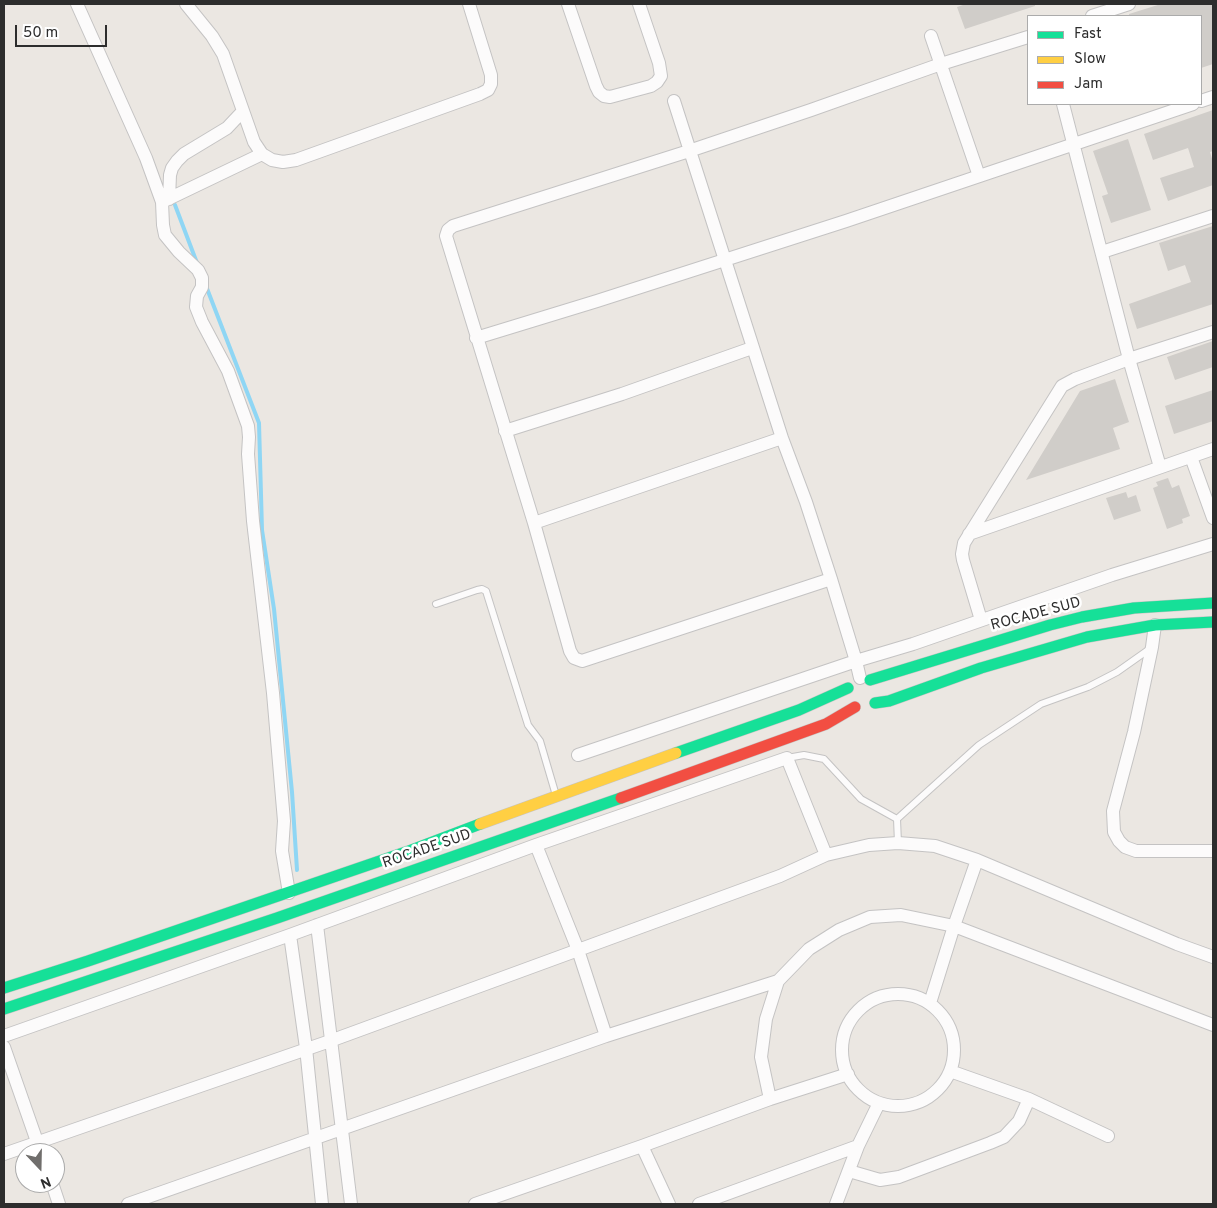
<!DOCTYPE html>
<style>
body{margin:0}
#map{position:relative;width:1217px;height:1208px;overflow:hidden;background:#ebe7e2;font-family:Overpass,sans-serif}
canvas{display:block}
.frame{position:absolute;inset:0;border:5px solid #2d2d2d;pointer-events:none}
.legend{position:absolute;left:1027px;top:15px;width:175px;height:90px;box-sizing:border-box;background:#fff;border:1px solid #ababab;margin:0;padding:6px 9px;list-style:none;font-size:15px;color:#2d2d2d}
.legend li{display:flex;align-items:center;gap:10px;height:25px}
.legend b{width:25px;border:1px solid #ababab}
.north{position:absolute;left:15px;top:1143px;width:50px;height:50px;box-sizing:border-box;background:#fff;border:1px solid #ababab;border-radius:50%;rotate:159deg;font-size:14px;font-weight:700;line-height:20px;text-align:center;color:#2d2d2d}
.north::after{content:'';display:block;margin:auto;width:18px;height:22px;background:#706e6c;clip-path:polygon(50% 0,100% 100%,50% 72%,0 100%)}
.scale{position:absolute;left:15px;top:25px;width:92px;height:22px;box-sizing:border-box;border:2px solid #2d2d2d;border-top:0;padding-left:6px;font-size:15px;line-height:18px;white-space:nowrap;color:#2d2d2d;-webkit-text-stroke:4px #fff;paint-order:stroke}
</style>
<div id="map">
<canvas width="1217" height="1208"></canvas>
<div class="frame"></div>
<ul class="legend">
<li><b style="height:6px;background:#16e098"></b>Fast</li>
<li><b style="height:6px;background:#ffcf43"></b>Slow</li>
<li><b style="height:6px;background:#f24e42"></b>Jam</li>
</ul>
<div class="north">N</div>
<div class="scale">50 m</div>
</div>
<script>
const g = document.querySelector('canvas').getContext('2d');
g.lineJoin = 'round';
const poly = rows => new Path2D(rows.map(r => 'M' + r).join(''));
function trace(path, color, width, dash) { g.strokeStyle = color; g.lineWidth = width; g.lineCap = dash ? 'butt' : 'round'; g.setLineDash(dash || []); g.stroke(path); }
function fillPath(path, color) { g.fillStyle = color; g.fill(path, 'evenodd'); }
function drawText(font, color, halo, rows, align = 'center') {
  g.font = font + ' Overpass,sans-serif'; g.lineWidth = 5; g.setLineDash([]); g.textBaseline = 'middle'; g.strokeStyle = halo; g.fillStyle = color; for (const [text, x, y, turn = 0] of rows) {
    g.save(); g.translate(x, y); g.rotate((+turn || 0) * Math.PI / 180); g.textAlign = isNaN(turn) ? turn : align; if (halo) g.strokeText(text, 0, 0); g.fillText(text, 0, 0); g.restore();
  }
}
trace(poly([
 [175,205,197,263],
 [206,286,259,423,262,530,274,609,292,792,297,870]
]), '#8fd6f4', 4);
fillPath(poly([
 [966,4,1035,4,1035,6,965,29,957,7],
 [1161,4,1213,4,1213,64,1201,68,1201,16,1129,16,1129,14],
 [1213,110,1213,151,1210,152,1213,162,1213,185,1168,201,1160,178,1194,167,1188,148,1153,160,1144,134],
 [1128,139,1151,210,1111,223,1102,196,1108,194,1093,151],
 [1213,226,1213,304,1137,329,1129,304,1191,282,1185,265,1168,271,1159,243],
 [1213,341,1213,367,1175,380,1167,357],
 [1115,379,1129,422,1113,428,1120,449,1026,480,1080,391],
 [1213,390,1213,421,1174,434,1165,406],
 [1168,478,1172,488,1179,485,1190,516,1182,519,1183,523,1167,529,1153,488,1158,486,1156,482],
 [1126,492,1128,498,1136,495,1141,511,1114,520,1106,498]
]), '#d0cdc9');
const lane = poly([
 [436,604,477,590,482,589,486,591,528,725,540,741,555,792],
 [787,758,804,755,824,759,861,799,897,819],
 [898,843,897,819,979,745,1041,704,1088,687,1117,672,1151,648]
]);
const street = poly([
 [77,4,146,158,162,202,163,225,165,235,179,252,198,270,202,278,202,287,197,296,196,307,202,322,228,371,248,426,249,437,248,454,253,521,273,693,284,821,282,851,289,893],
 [186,4,212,36,223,54,254,142,262,154,272,160,283,162,296,160,480,94,488,90,491,84,491,75,469,4],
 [568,4,596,86,599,92,604,96,610,97,651,86,657,82,661,76,659,63,639,4],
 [1092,16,1129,4],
 [931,36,979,176],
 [674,101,782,438,806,502,831,579,856,661,860,678],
 [1201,101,1213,97],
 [1063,104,1129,359,1160,467],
 [169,199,170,175,172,168,177,161,184,154,227,128,243,111],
 [164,201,262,154],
 [1102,252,1213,216],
 [476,338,597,301,846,221,1193,104],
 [505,431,622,394,752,348],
 [1191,457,1213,518],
 [534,523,782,438],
 [969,534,1213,449],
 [831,579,582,661,574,658,570,651,534,523,446,236,448,230,453,226,689,151,811,110,941,64,1028,37],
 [981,620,963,560,962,554,964,543,1062,386,1075,379,1129,359,1213,332],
 [1155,625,1152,647,1134,732,1113,811,1114,832,1119,841,1125,847,1136,851,1213,851],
 [578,755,856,661,913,644,1112,575,1213,544],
 [536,845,578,950,606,1036],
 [317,925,351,1204],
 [290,935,306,1048,322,1204],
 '842 1050a56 56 0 1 1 112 0a56 56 0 1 1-112 0Z',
 [930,1003,954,926,977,860],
 [4,1036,290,935,536,845,787,758,826,855],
 [4,1047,41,1153],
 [950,1071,1029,1099,1108,1136],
 [770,1099,761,1057,766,1019,778,981,809,949,839,930,870,917,901,915,954,926,1213,1025],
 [642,1146,669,1204],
 [4,1154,330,1041,780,876,826,855,869,845,898,843,935,846,977,860,1177,944,1213,957],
 [849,1171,880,1180,899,1177,990,1143,1004,1137,1019,1121,1029,1099],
 [52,1183,59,1204],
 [128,1204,606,1036,778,981],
 [475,1204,642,1146,770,1099,848,1074],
 [699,1204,858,1146],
 [836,1204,858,1146,879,1103]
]);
const fast = poly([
 [870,680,1050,625,1082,617,1134,608,1213,603],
 [875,703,889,701,981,668,1087,637,1155,625,1213,622],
 [676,753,799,710,848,688],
 [4,988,88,961,409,851,480,824],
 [4,1009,277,918,621,798]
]);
const slow = poly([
 [480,824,676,753]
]);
const jam = poly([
 [621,798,826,724,855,707]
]);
trace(lane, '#c4c3c3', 8);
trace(street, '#c4c3c3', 14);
trace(fast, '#c6c4c3', 12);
trace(slow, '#c6c4c3', 12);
trace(jam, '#c6c4c3', 12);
trace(lane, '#fcfbfb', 6);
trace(street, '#fcfbfb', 12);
trace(fast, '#16e098', 11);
trace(slow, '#ffcf43', 11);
trace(jam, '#f24e42', 11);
drawText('15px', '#2d2d2d', '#fff', [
 ["ROCADE SUD",1036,615,-15],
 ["ROCADE SUD",427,850,-19]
]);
</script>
